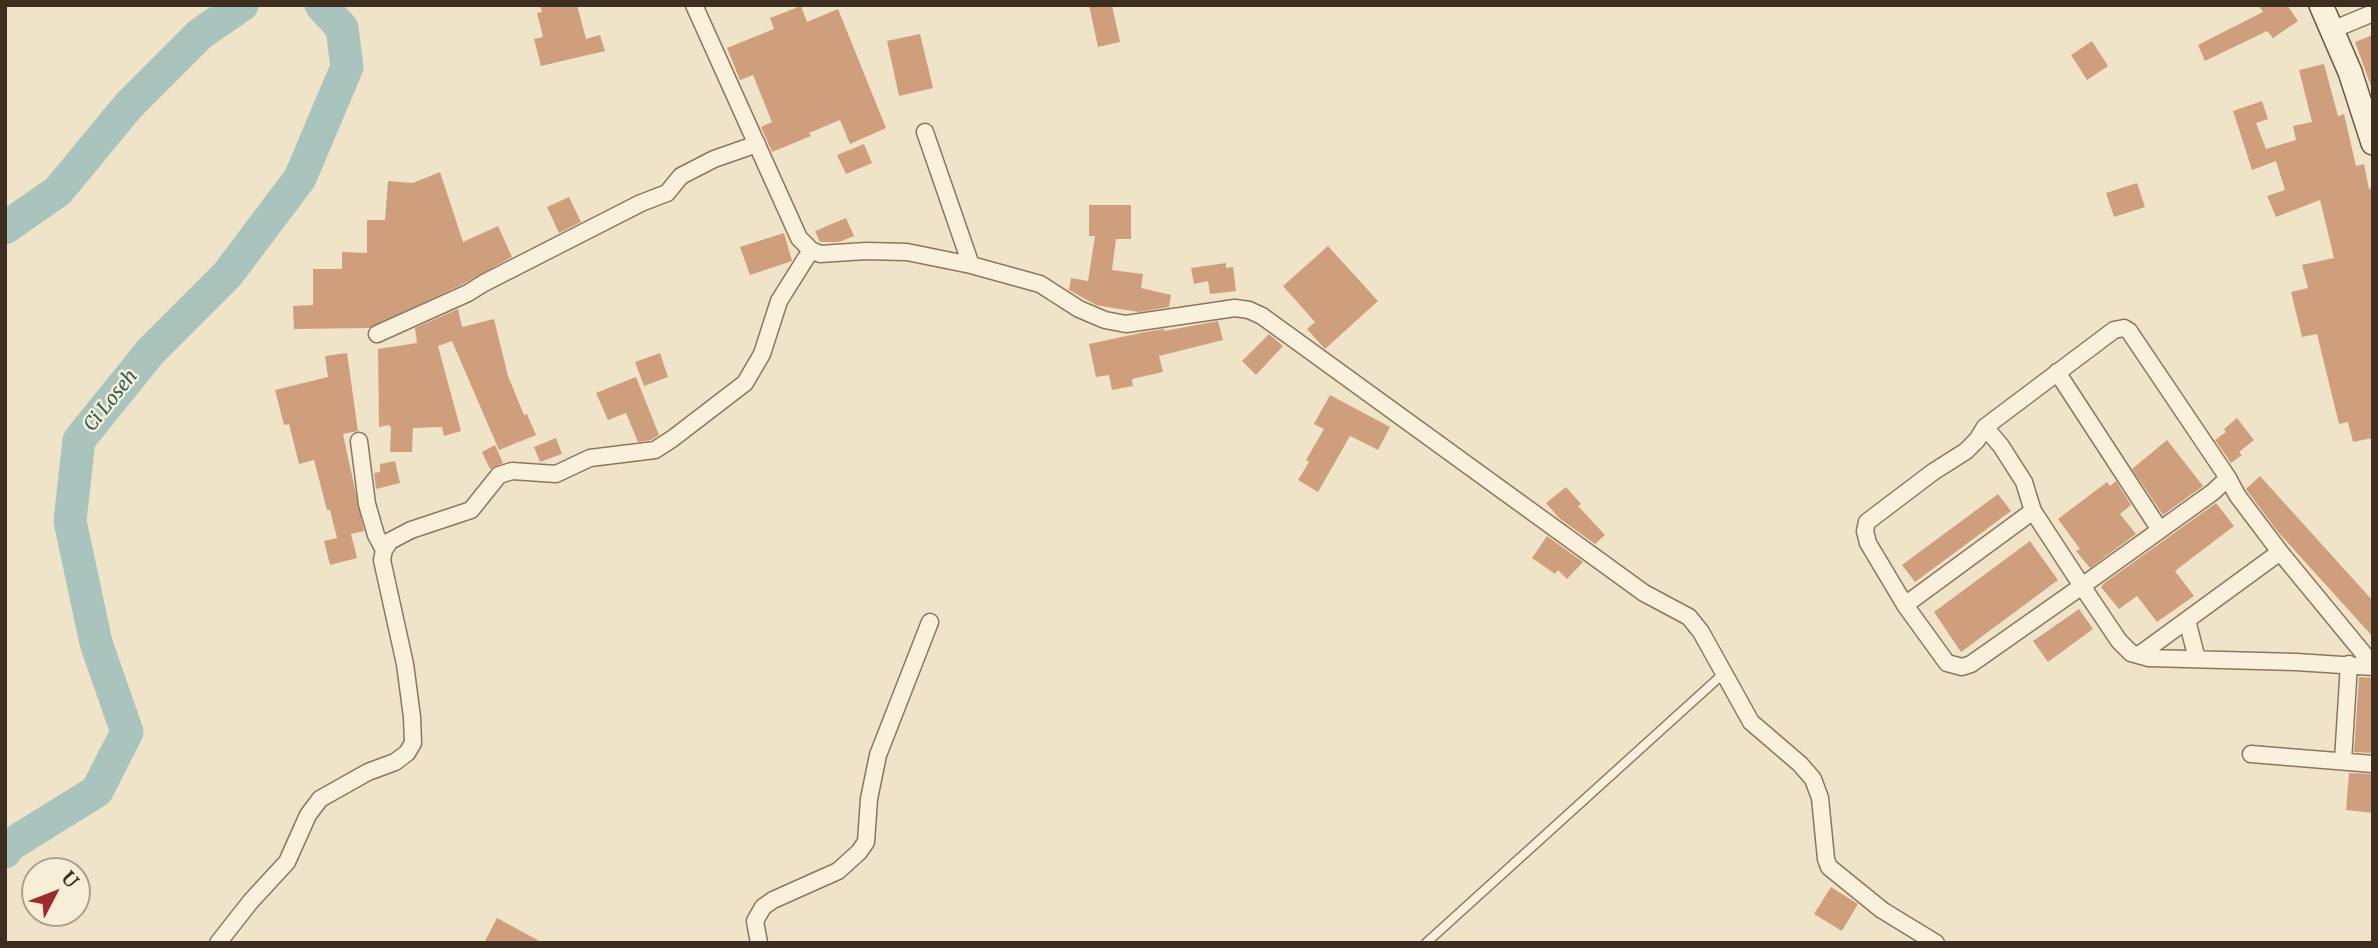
<!DOCTYPE html>
<style>
body{margin:0}
#map{position:relative;width:2378px;height:948px;overflow:hidden;background:#f0e4c8;font-family:Merriweather,serif}
canvas{display:block}
.frame{position:absolute;inset:0;border:7px solid #3d2e20;pointer-events:none}
.north{position:absolute;left:21px;top:857px;width:70px;height:70px;box-sizing:border-box;background:#f7eed8;border:2px solid #ada18e;border-radius:50%;rotate:48deg;font-size:19px;font-weight:700;line-height:28px;text-align:center;color:#3d2e20}
.north::after{content:'';display:block;margin:auto;width:24px;height:32px;background:#9e2a2b;clip-path:polygon(50% 0,100% 100%,50% 72%,0 100%)}
</style>
<div id="map">
<canvas width="2378" height="948"></canvas>
<div class="frame"></div>
<div class="north">U</div>
</div>
<script>
const g = document.querySelector('canvas').getContext('2d');
g.lineJoin = 'round';
const poly = rows => new Path2D(rows.map(r => 'M' + r).join(''));
function trace(path, color, width, dash) { g.strokeStyle = color; g.lineWidth = width; g.lineCap = dash ? 'butt' : 'round'; g.setLineDash(dash || []); g.stroke(path); }
function fillPath(path, color) { g.fillStyle = color; g.fill(path, 'evenodd'); }
function drawText(font, color, halo, rows, align = 'center') {
  g.font = font + ' Merriweather,serif'; g.lineWidth = 5; g.setLineDash([]); g.textBaseline = 'middle'; g.strokeStyle = halo; g.fillStyle = color; for (const [text, x, y, turn = 0] of rows) {
    g.save(); g.translate(x, y); g.rotate((+turn || 0) * Math.PI / 180); g.textAlign = isNaN(turn) ? turn : align; if (halo) g.strokeText(text, 0, 0); g.fillText(text, 0, 0); g.restore();
  }
}
trace(poly([
 [5,228,58,191,129,105,200,34,242,5],
 [5,852,10,845,97,791,127,732,96,643,70,521,79,440,150,352,227,275,300,178,347,67,342,28,321,5]
]), '#a9c4bc', 33);
fillPath(poly([
 [540,5,577,5,586,39,600,35,605,51,541,66,534,39,543,37,537,13,542,12],
 [1089,5,1112,5,1120,42,1098,47],
 [2258,5,2287,5,2298,21,2273,38,2267,31,2205,61,2198,45,2263,12],
 [801,6,807,22,838,9,886,128,850,144,840,120,809,133,811,136,772,152,761,127,772,122,753,75,740,80,727,48,774,29,770,18],
 [920,34,933,88,899,96,887,41],
 [2373,35,2373,85,2371,86,2355,42],
 [2092,41,2108,66,2087,80,2071,55],
 [2324,64,2338,116,2344,114,2356,166,2364,164,2369,189,2373,188,2373,438,2353,442,2348,422,2339,424,2317,334,2302,337,2291,292,2308,288,2302,265,2334,258,2320,200,2276,217,2267,196,2285,190,2276,161,2252,170,2233,111,2262,101,2268,119,2256,123,2266,149,2296,140,2293,126,2312,122,2299,70],
 [864,144,872,163,846,174,837,155],
 [440,172,463,242,498,226,512,257,463,284,369,328,294,329,293,306,313,305,313,269,342,269,342,252,367,253,367,220,385,220,388,181,413,183],
 [2137,183,2145,207,2114,217,2106,193],
 [569,197,581,222,559,233,547,207],
 [1089,205,1131,205,1131,239,1116,239,1112,270,1143,274,1141,288,1171,295,1169,307,1139,312,1113,308,1096,305,1069,290,1071,278,1088,281,1095,236,1089,236],
 [846,218,854,236,839,242,820,242,815,231],
 [784,233,792,261,750,275,740,247],
 [1328,246,1378,301,1325,349,1307,329,1315,322,1283,286],
 [1226,263,1226,268,1233,267,1236,291,1210,294,1208,281,1194,284,1191,268],
 [458,309,462,327,494,319,508,376,524,415,527,414,536,435,499,450,452,341,438,346,461,431,444,436,442,427,413,428,412,452,390,452,391,428,389,425,379,427,378,349,417,343,415,328],
 [1218,321,1223,340,1159,356,1163,372,1132,379,1133,386,1112,390,1109,375,1096,377,1089,344,1145,332,1164,329,1164,331],
 [1269,334,1283,346,1256,375,1242,361],
 [347,353,358,431,343,434,364,531,351,534,357,558,330,565,324,541,337,538,330,510,327,510,314,460,299,464,289,424,284,425,275,390,328,377,325,356],
 [660,353,668,377,644,386,635,362],
 [636,377,659,435,651,440,638,442,626,413,608,420,596,393],
 [1330,395,1390,427,1378,450,1350,436,1318,492,1298,480,1309,462,1306,460,1324,429,1314,424],
 [2237,418,2254,440,2239,452,2242,455,2231,463,2215,440,2226,432,2224,429],
 [556,438,562,454,540,462,534,447],
 [2167,440,2203,486,2163,515,2132,469],
 [495,445,503,463,490,469,482,452],
 [395,461,400,483,376,489,374,473,380,472,380,464],
 [2260,476,2373,601,2373,637,2278,532,2246,489],
 [2116,481,2131,505,2120,514,2136,534,2090,568,2076,551,2080,549,2058,519,2107,482,2110,486],
 [1566,487,1581,504,1578,506,1605,535,1595,544,1559,518,1546,503],
 [1998,494,2011,511,1915,582,1902,565],
 [2216,503,2234,526,2175,571,2194,596,2157,622,2137,596,2119,609,2101,587,2103,584],
 [1547,536,1583,562,1567,579,1558,570,1555,574,1532,558],
 [2030,541,2058,580,1961,652,1934,612],
 [2079,609,2093,629,2048,662,2033,641],
 [2359,677,2373,678,2373,753,2354,752],
 [2349,773,2373,774,2373,813,2346,810],
 [1831,887,1858,904,1842,931,1814,914],
 [497,918,543,943,484,943]
]), '#cf9f7d');
const lane = poly([
 [1426,943,1724,673]
]);
const street = poly([
 [694,5,799,238,811,250,820,254,866,251,907,252,971,265,1040,284,1079,309,1105,320,1126,324,1235,308,1249,310,1262,316,1644,593,1689,617,1701,632,1751,722,1800,764,1813,779,1820,798,1826,859,1829,867,1882,910,1936,943],
 [2332,30,2373,13],
 [925,132,971,265],
 [377,334,468,293,484,283,641,203,667,193,681,176,714,159,757,144],
 [2057,372,2160,530],
 [1985,427,2114,330,2124,328,2129,331,2228,478],
 [359,441,367,504,376,535,384,550],
 [1905,605,2033,511],
 [2187,620,2197,659],
 [2139,655,2280,552],
 [2373,665,2280,552,2237,495,2228,478,2213,492,2082,586,1971,664,1962,667,1947,663,1905,605,1868,543,1865,531,1867,522,1933,472,1966,451,1977,440,1985,427,2001,446,2024,482,2033,511,2082,586,2119,641,2131,653,2149,658,2296,662,2373,667],
 [2251,754,2373,764],
 [2343,761,2349,664],
 [218,943,251,901,287,862,308,815,320,799,368,772,395,762,407,753,413,743,412,717,405,664,382,560,384,550,390,541,411,530,471,510,499,475,512,471,556,474,590,458,655,450,672,439,745,383,762,354,779,301,811,250],
 [759,943,755,921,763,907,773,900,838,871,859,852,866,842,869,799,878,755,930,622]
]);
const secondary = poly([
 [2321,5,2350,72,2373,143]
]);
trace(lane, '#8d765c', 11);
trace(street, '#8d765c', 19);
trace(secondary, '#6f573f', 26);
trace(lane, '#faf1dc', 8);
trace(street, '#faf1dc', 16);
trace(secondary, '#faf1dc', 23);
drawText('italic 19px', '#2f5d5a', '#f7eed8', [
 ["Ci Loseh",111,401,-51]
]);
</script>
